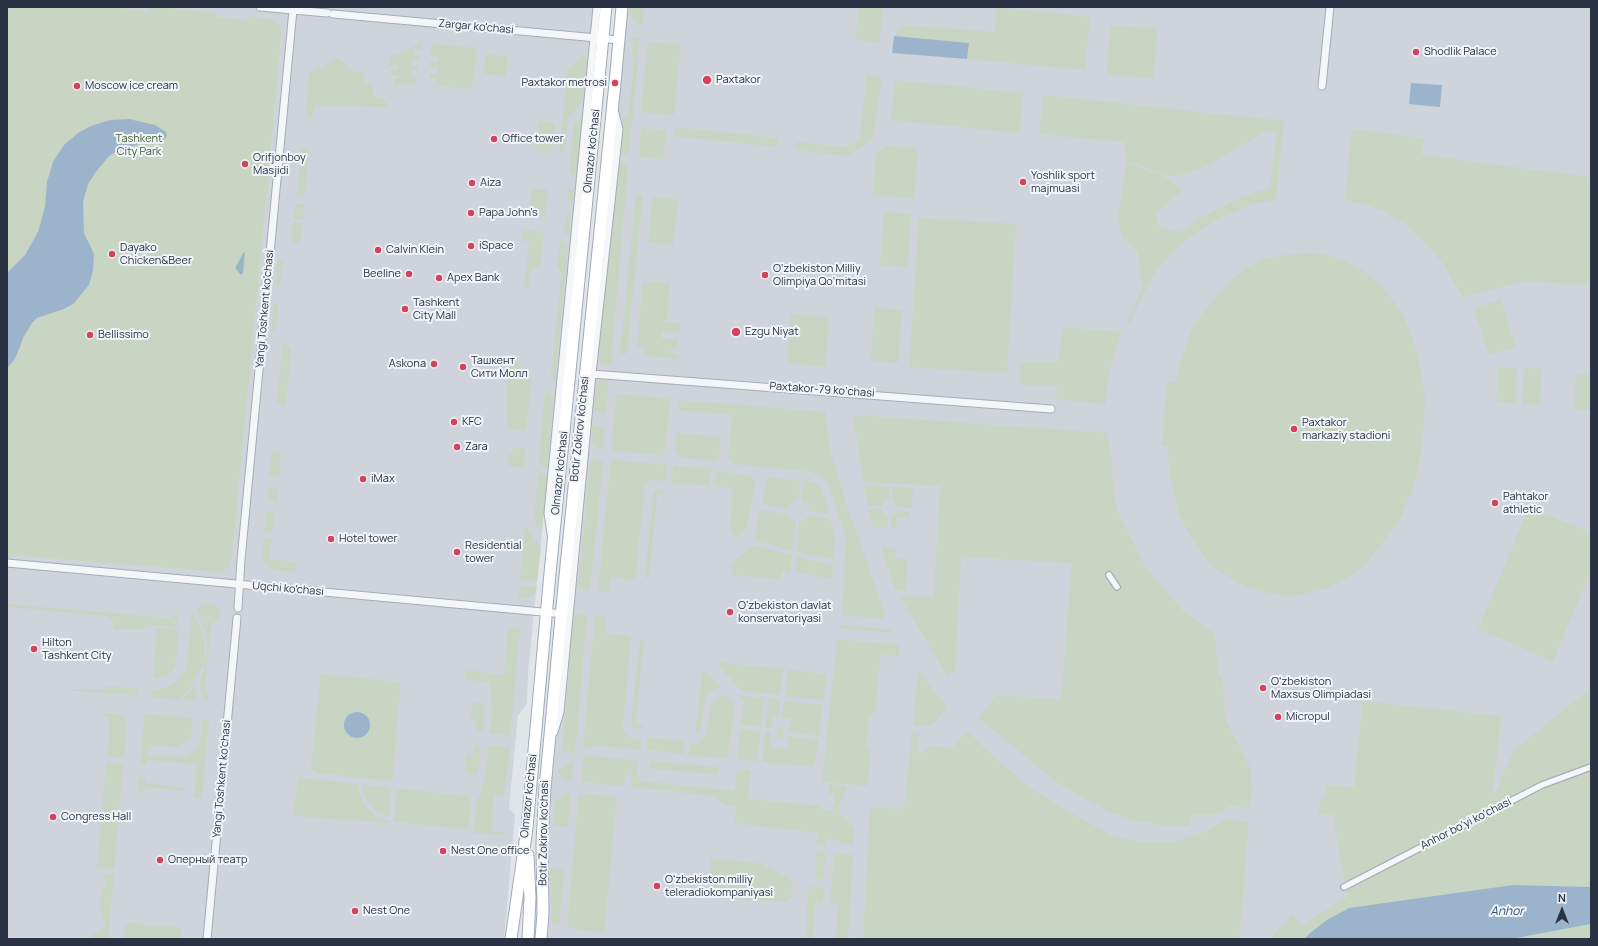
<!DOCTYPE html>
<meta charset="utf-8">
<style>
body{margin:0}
#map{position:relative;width:1598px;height:946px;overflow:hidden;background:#e1e5ea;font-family:Manrope,sans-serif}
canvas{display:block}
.frame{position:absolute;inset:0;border:8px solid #293343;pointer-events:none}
.north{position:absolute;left:1542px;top:890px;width:40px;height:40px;-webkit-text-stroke:3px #f1f4f8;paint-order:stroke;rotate:0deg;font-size:11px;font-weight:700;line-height:16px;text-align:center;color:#293343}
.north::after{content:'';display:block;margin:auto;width:14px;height:18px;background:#293343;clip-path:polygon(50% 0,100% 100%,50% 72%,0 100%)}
</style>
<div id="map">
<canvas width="1598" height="946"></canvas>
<div class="frame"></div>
<div class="north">N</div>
</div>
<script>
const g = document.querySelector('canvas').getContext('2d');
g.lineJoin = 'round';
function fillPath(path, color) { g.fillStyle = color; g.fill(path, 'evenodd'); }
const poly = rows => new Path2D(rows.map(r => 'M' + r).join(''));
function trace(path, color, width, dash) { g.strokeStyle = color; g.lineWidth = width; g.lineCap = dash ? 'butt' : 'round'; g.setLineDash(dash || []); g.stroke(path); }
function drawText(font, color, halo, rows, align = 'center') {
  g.font = font + ' Manrope,sans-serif'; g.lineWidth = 4; g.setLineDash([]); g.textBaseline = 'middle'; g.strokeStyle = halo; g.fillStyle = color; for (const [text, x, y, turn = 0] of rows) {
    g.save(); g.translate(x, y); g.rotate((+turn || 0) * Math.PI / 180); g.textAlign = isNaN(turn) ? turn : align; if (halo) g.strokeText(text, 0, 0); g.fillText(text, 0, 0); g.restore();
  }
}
fillPath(poly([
 [7,7,594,7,528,673,527,704,518,715,509,808,515,815,504,939,7,939],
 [622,7,1591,7,1591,911,1329,939,541,939,542,866]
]), '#cfd4dc');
fillPath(poly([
 [7,7,121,7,122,9,147,11,152,7,154,7,216,13,217,17,246,20,250,16,265,18,273,20,279,24,281,27,281,36,275,104,232,557,228,567,220,572,7,555],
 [629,7,644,7,642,27,637,24,631,17],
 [859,7,883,7,879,43,855,40],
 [997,7,1090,17,1085,70,967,59,969,43,894,36,902,25,995,32],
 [1111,25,1158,29,1153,79,1106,74],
 [633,37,640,38,629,154,621,154,623,117,628,115,634,65,632,50],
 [648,42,681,45,674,115,641,112],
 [422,43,421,50,414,49,413,55,420,56,419,60,413,59,411,66,418,67,418,71,411,70,410,76,417,77,416,83,395,85,393,79,398,78,397,75,392,76,390,71,399,68,397,64,389,67,387,62,391,61,389,57],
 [432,44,477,48,472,87,470,89,436,86,437,79,429,78,429,73,437,73,438,67,430,67,430,61,438,62,439,57,431,56],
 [582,53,587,62,584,100,568,119,564,152,559,155,568,68,576,62],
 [486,54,507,56,506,76,483,74],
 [339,58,356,73,360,71,365,77,362,79,366,84,370,83,375,88,371,90,376,98,381,97,388,105,386,107,314,105,312,117,306,116,309,73],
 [867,75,882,77,873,140,847,156,795,150,796,142,846,147,859,140],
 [895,80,1023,93,1019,133,891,120],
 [1043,95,1284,121,1276,200,1252,204,1220,218,1200,230,1180,245,1170,255,1154,275,1141,298,1130,323,1128,324,1127,322,1143,285,1140,274,1138,253,1122,236,1119,226,1118,215,1127,162,1167,178,1182,191,1155,214,1159,227,1181,232,1202,217,1235,200,1258,191,1270,188,1277,133,1264,132,1209,165,1183,175,1168,176,1128,161,1124,142,1039,134],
 [583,116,577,172,573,175,569,171,574,124],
 [539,121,555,123,551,153,535,151],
 [675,127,778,138,777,147,674,136],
 [641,128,666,130,663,159,639,157],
 [1352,129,1424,138,1422,155,1591,177,1591,285,1524,281,1463,297,1444,265,1432,250,1405,224,1387,213,1367,205,1345,200],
 [887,146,918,149,914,199,873,195,876,155],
 [301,149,309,150,305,195,297,195],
 [621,163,628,164,611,366,602,364,598,357,617,166],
 [574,187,573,200,567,203,568,191],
 [532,188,548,190,545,217,529,215],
 [636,194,643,195,627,354,620,354],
 [653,197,678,200,673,245,648,242],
 [295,204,304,204,303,220,294,219],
 [884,212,911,214,908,267,880,265],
 [571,214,569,236,564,232,566,217],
 [919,218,1016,224,1007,373,909,367],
 [293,222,302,223,300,243,291,242],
 [523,230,544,232,541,264,530,272,529,290,524,289,529,242,522,241],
 [560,239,568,248,555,382,551,373,562,273,557,266],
 [1307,253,1325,254,1348,262,1364,271,1380,285,1392,299,1404,317,1412,337,1418,357,1425,397,1424,419,1423,438,1416,479,1409,498,1400,519,1390,534,1364,566,1346,579,1326,589,1293,596,1274,594,1254,590,1240,584,1212,566,1198,548,1187,531,1178,511,1169,470,1168,446,1162,446,1167,382,1175,382,1184,350,1193,327,1204,311,1232,279,1247,267,1267,258,1285,255],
 [278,258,283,262,280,285,276,286],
 [643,281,670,283,666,322,681,323,680,333,662,331,661,338,678,340,677,348,671,347,671,354,679,355,678,359,645,356,645,349,637,348],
 [1501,300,1516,347,1489,355,1474,308],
 [274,301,278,305,276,328,271,332],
 [874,308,902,310,898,363,871,361],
 [791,314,829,318,825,367,787,363],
 [1063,327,1122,332,1112,361,1107,387,1106,404,1056,399,1057,386,1019,385,1021,362,1058,362],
 [282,343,291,348,286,405,277,404],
 [507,360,521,363,521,370,531,382,526,431,507,429],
 [1498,367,1517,368,1515,403,1496,402],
 [1524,368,1542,369,1540,405,1522,404],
 [1576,374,1591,375,1591,410,1574,409],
 [603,380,609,380,606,413,594,412,596,386],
 [545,389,554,398,547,469,539,462],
 [617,394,670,399,664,456,611,451],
 [679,400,826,412,826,422,829,446,846,503,885,613,884,619,842,615,846,539,828,482,812,472,734,464,728,457,732,415,678,410],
 [853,415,1107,433,1112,460,1113,489,1115,502,1119,514,1144,565,1183,611,1215,634,1218,676,1221,676,1223,679,1225,719,1250,767,1252,787,1249,808,1229,806,1223,812,1215,815,1193,814,1189,826,1162,825,1135,821,1109,812,1058,783,1032,762,979,718,996,695,1061,699,1072,563,961,557,955,671,947,676,900,596,934,597,940,486,864,482],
 [592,426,605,427,603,449,597,448,592,443],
 [677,433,721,437,719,457,713,461,679,457,675,450],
 [512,448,525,449,524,467,507,466,508,454,512,454],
 [272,452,281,453,279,477,269,476],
 [591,459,603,461,590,589,578,588],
 [611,460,667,465,666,481,651,480,645,484,635,580,611,577,609,593,598,591],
 [673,466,711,469,709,486,672,483],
 [538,470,547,478,542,531,537,526,534,519],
 [716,471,750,475,754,480,755,487,746,528,743,532,739,536,733,536,730,530,733,489,715,486],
 [767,477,801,481,798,500,790,504,787,509,762,504],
 [804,480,814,482,821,488,829,514,809,511,807,504,801,501],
 [864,485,890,487,889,500,885,502,881,506,868,506],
 [893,487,913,488,912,508,898,507,895,502,892,500],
 [269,488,279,489,277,501,268,500],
 [658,489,665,490,665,494,660,493,657,496,649,578,645,578,653,495,654,492],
 [1529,507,1591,533,1591,571,1553,661,1478,629],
 [868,509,881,509,884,515,888,517,887,528,874,528],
 [760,510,787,514,791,520,796,522,792,551,754,540],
 [267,511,274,512,272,533,264,532],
 [898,511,909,512,909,518,897,518,896,529,891,528,891,517,896,514],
 [809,515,830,519,835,539,834,560,797,552,799,522,805,520],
 [525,526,541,547,537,581,520,579],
 [264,538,272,539,269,559,296,562,295,572,271,569,264,564,262,558],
 [753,545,792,555,790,572,782,571,781,579,732,575,732,564],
 [881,548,896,549,895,559,907,559,906,591,896,591],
 [797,556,833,566,832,579,795,572],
 [520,586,537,587,536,592,530,597,518,599],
 [7,604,170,618,178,612,176,627,147,625,144,629,113,629,114,623,107,616,7,607],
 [202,604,215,605,219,608,220,619,211,624,205,692,211,696,205,701,201,694,200,682,205,669,207,645,204,629,196,608,201,607],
 [192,611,202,630,205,645,205,663,187,692,179,700,151,697,152,690,167,687,176,682,183,674,187,666],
 [574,614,587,615,575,752,562,751],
 [595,616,607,617,605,633,631,636,623,725,624,731,628,736,635,739,641,740,641,750,596,745,583,748],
 [840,625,892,630,893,633,840,628],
 [157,628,179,630,175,667,168,675,161,678,153,678],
 [508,628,517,628,520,631,510,736,490,733,492,711,490,682,465,680,466,670,504,675],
 [640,639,644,640,636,722,637,725,643,725,642,729,635,729,631,724],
 [837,639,900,645,898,656,881,655,875,711,869,718,866,744,871,752,867,786,822,782],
 [718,662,783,669,780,695,742,691,718,665],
 [788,670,826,674,823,700,785,696],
 [702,672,708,673,720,687,710,692,705,698,700,730,695,736],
 [918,672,920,672,947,707,933,724,926,726,913,725],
 [321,674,401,682,392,781,316,773,311,767],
 [108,686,138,689,138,696,67,690,68,689,103,689],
 [194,686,197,697,196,700,193,701,182,700],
 [1591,688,1591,887,1513,885,1350,908,1327,920,1310,933,1304,939,1270,939,1291,915,1303,925,1347,897,1333,815,1318,813,1321,798,1325,797,1326,785,1354,787,1363,701,1501,716,1492,800,1514,750],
 [738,695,764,698,761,727,741,724,744,702],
 [720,696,726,696,730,698,735,706,727,759,689,755,690,743,698,744,705,736,712,704,715,699],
 [769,698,780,700,778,718,773,717,771,728,765,727],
 [784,701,822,705,819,736,789,732,791,719,782,718],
 [477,702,482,703,485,708,483,732,476,731,477,721,470,720,471,708,473,704],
 [102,713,118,714,125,716,127,722,124,758,107,757,110,727,108,718],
 [144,714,193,718,191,736,187,742,176,747,149,745,148,755,182,757,190,754,199,745,203,721,204,719,209,720,202,798,194,798,197,764,147,760,146,765,141,765],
 [777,727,784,728,782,739,775,738],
 [740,729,761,732,757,762,737,759],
 [967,731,998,761,1032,789,1073,814,1113,836,1143,842,1175,841,1202,833,1229,818,1249,823,1239,939,863,939,870,807,902,809,905,801,912,732,919,733,917,753,922,754,928,746,952,748],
 [765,732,771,732,770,747,787,749,788,736,818,740,815,762,811,767,762,762],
 [647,738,685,741,684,754,646,750],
 [474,745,481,746,479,769,476,774,472,774,467,772,465,767,466,755,473,756],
 [489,746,510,747,504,796,494,795,491,831,503,832,502,835,473,833,477,799,479,798,486,771],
 [584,755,638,761,637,776,639,776,639,781,735,791,737,769,751,770,748,799,821,806,821,809,833,810,835,794,828,794,830,784,846,786,844,798,841,801,838,808,841,814,854,828,854,844,843,843,842,845,839,844,839,840,826,839,825,845,817,844,817,833,734,823,736,807,725,805,714,796,631,787,632,776,625,775,624,786,581,782],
 [573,761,572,782,562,778,557,770],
 [651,761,718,767,718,775,650,768],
 [106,762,123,764,114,869,97,868],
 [139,777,146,778,146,783,184,788,184,791,145,787,144,792,137,791],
 [298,778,358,784,360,797,367,808,376,817,389,821,388,823,293,816],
 [363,785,387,787,390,789,391,791,389,816,377,812,370,804,364,796],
 [400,789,469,796,471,801,468,829,394,822,396,792],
 [570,792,568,827,553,826,555,801,563,795],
 [579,793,617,797,604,933,567,927],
 [817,851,825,852,824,877,821,880,817,879,816,877],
 [834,853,853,855,848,939,836,939,838,904,830,904],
 [711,859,764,864,768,868,790,878,793,885,791,897,785,902,722,899,709,888],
 [550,868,564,869,559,924,552,924],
 [102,873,114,874,108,939,89,939,94,934,107,926,103,918,100,907,101,894,106,882],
 [812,886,824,888,823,903,815,903,813,939,806,939,808,891],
 [132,922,152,927,176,926,181,930,181,939,124,939,125,927,127,924],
 [1591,924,1591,939,1511,939]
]), '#c7d5c2');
fillPath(poly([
 [894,36,969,43,967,59,892,53],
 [1411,83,1442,85,1440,107,1409,104],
 [129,119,155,125,166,132,167,136,160,143,144,143,120,149,109,156,95,173,88,184,83,202,84,233,94,254,93,271,89,285,74,303,64,309,37,318,32,323,24,336,15,359,7,368,7,273,25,255,38,232,45,207,47,182,53,162,64,145,78,133,91,126,110,120],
 [244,252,245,252,243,273,241,275,235,268],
 '344 725a13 13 0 1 1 26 0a13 13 0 1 1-26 0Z',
 [1513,885,1591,887,1591,924,1511,939,1304,939,1310,933,1327,920,1349,908]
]), '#9bb4cc');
const pedestrian = poly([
 [1109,575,1117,587],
 [1344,887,1542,785,1591,767]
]);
const minor = poly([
 [260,7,327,13],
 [333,14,619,40],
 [1322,86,1330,7],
 [592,374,1051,409],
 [551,534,548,513,597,7],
 [7,563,564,614],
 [238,608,241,560,293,10],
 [554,732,560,712,592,374,619,129,615,113],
 [207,939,237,618]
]);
const primary = poly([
 [528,855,530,898,528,939],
 [511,939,527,828,550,573,606,7],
 [541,939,543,913,542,842,545,788,564,586,615,83,622,7]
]);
trace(pedestrian, '#a6acb5', 8);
trace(minor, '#a6acb5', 9);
trace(primary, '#a0aab7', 13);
trace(pedestrian, '#f4f6f8', 5.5);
trace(minor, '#f4f6f8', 7);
trace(primary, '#fff', 11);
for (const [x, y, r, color] of [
 [1416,52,4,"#d4425b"],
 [707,80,5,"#d4425b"],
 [615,83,4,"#d4425b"],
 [77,86,4,"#d4425b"],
 [494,139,4,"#d4425b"],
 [245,164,4,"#d4425b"],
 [1023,182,4,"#d4425b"],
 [472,183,4,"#d4425b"],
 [471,213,4,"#d4425b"],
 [471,246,4,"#d4425b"],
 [378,250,4,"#d4425b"],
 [112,254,4,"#d4425b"],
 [409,274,4,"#d4425b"],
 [765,275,4,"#d4425b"],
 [439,278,4,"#d4425b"],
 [405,309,4,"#d4425b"],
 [736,332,5,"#d4425b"],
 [90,335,4,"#d4425b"],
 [434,364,4,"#d4425b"],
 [463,367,4,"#d4425b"],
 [454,422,4,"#d4425b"],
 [1294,429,4,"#d4425b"],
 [457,447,4,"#d4425b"],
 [363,479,4,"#d4425b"],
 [1495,503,4,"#d4425b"],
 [331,539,4,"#d4425b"],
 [457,552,4,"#d4425b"],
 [730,612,4,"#d4425b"],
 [34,649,4,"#d4425b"],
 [1263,688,4,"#d4425b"],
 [1278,717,4,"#d4425b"],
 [53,817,4,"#d4425b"],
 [443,851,4,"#d4425b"],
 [160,860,4,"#d4425b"],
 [657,886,4,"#d4425b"],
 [355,911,4,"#d4425b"]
]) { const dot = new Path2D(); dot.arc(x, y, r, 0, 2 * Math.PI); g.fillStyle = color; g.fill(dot); trace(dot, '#f1f4f8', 1.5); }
drawText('11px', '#293343', '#f1f4f8', [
 ["Zargar ko'chasi",476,27,5],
 ["Olmazor ko'chasi",592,151,-84],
 ["Yangi Toshkent ko'chasi",265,309,-85],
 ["Paxtakor-79 ko‘chasi",822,390,4],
 ["Botir Zokirov ko'chasi",580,429,-84],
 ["Olmazor ko'chasi",560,473,-84],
 ["Uqchi ko'chasi",288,589,5],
 ["Yangi Toshkent ko'chasi",222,779,-85],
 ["Olmazor ko'chasi",529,796,-84],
 ["Anhor bo‘yi ko‘chasi",1466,824,-27],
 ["Botir Zokirov ko'chasi",544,833,-89]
]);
drawText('11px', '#293343', '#f1f4f8', [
 ["Shodlik Palace",1424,52],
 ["Paxtakor",716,80],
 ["Paxtakor metrosi",607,83,"right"],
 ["Moscow ice cream",85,86],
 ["Office tower",502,139],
 ["Orifjonboy",253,158],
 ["Masjidi",253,171],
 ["Yoshlik sport",1031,176],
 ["majmuasi",1031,189],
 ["Aiza",480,183],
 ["Papa John's",479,213],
 ["iSpace",479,246],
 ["Dayako",120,248],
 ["Chicken&Beer",120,261],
 ["Calvin Klein",386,250],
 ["O‘zbekiston Milliy",773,269],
 ["Olimpiya Qo‘mitasi",773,282],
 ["Beeline",401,274,"right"],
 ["Apex Bank",447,278],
 ["Tashkent",413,303],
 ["City Mall",413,316],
 ["Ezgu Niyat",745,332],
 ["Bellissimo",98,335],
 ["Ташкент",471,361],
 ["Сити Молл",471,374],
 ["Askona",426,364,"right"],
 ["KFC",462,422],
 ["Paxtakor",1302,423],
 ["markaziy stadioni",1302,436],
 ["Zara",465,447],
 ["iMax",371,479],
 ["Pahtakor",1503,497],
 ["athletic",1503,510],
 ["Hotel tower",339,539],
 ["Residential",465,546],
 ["tower",465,559],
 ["O’zbekiston davlat",738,606],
 ["konservatoriyasi",738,619],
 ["Hilton",42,643],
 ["Tashkent City",42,656],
 ["Oʻzbekiston",1271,682],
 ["Maxsus Olimpiadasi",1271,695],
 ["Micropul",1286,717],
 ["Congress Hall",61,817],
 ["Nest One office",451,851],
 ["Оперный театр",168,860],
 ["Oʻzbekiston milliy",665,880],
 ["teleradiokompaniyasi",665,893],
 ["Nest One",363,911]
], 'left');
drawText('11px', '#3e5f35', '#f1f4f8', [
 ["Tashkent",139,139],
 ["City Park",139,152]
]);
drawText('italic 12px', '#315379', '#f1f4f8', [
 ["Anhor",1507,912]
]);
</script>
